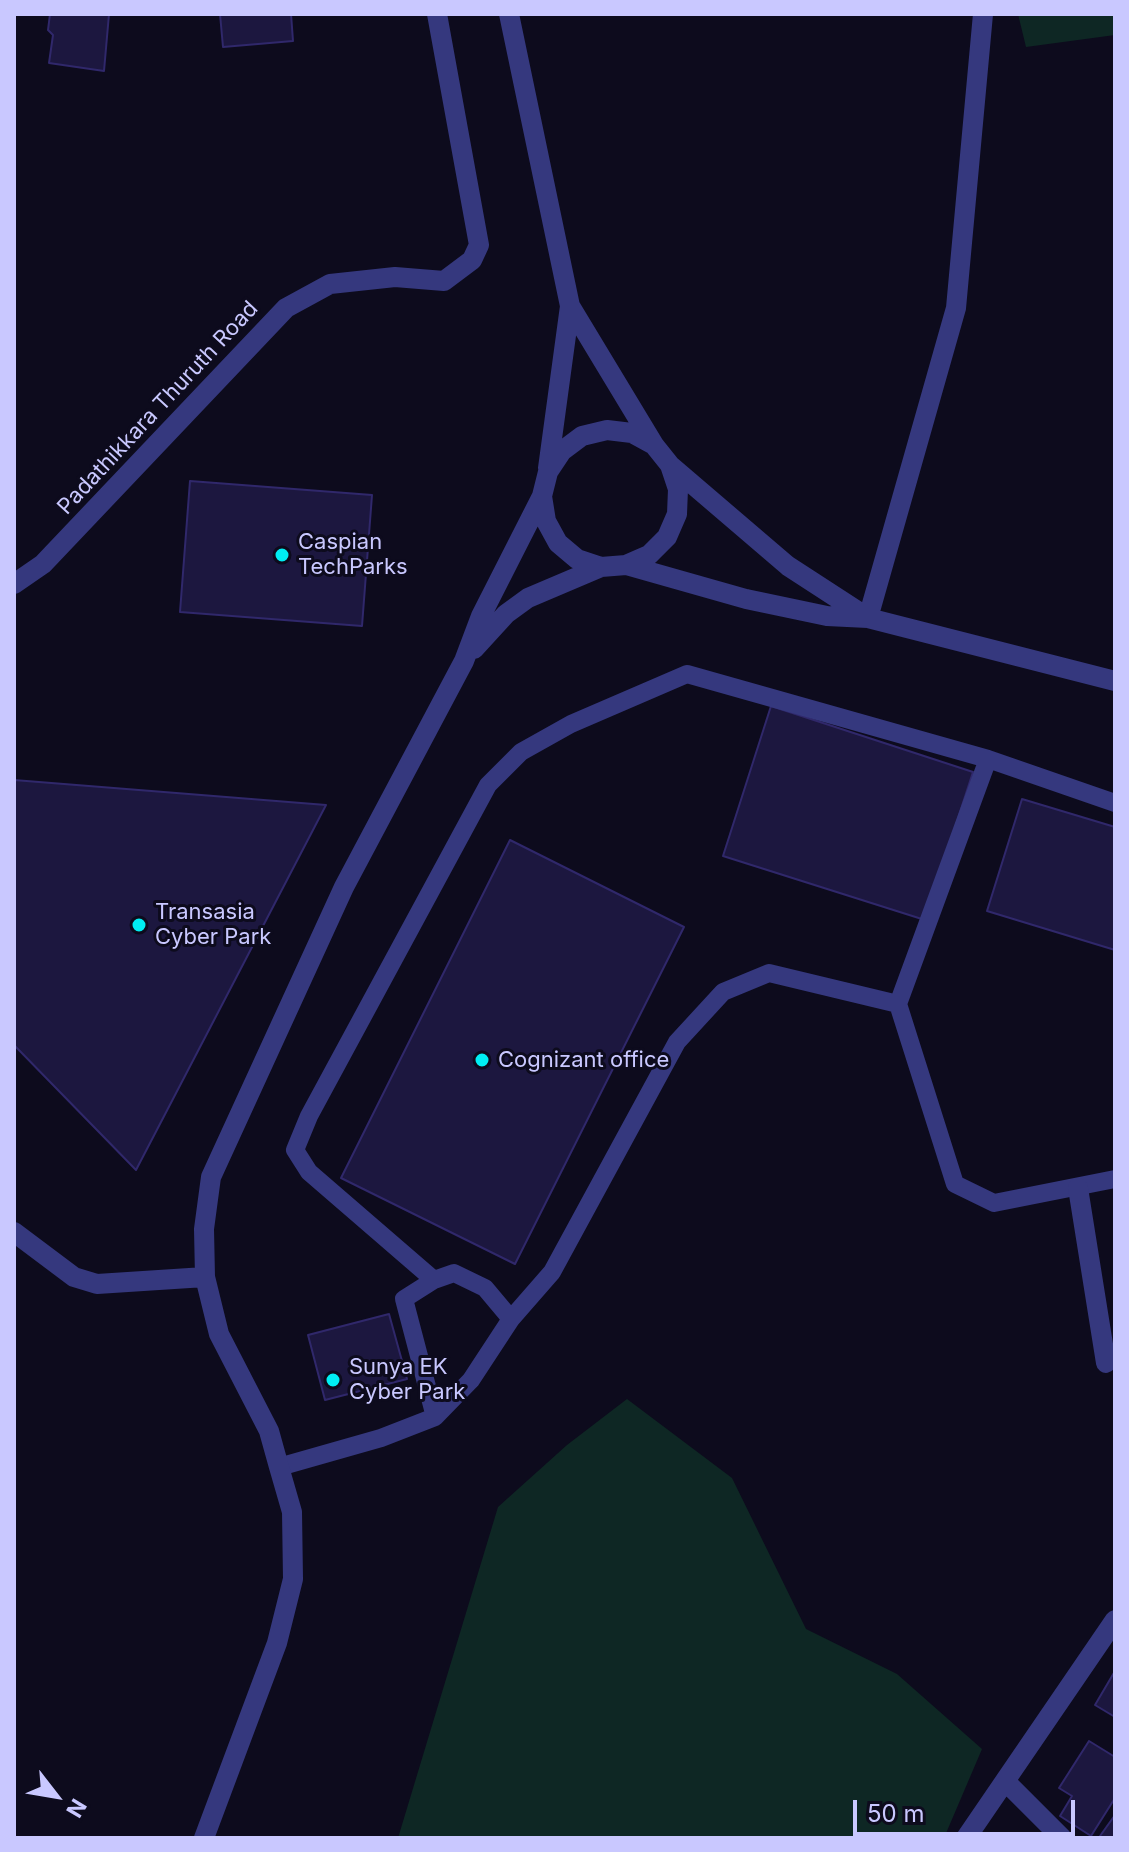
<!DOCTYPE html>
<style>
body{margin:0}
#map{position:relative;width:1129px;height:1852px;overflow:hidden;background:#0d0b1d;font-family:Inter,sans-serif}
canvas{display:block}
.frame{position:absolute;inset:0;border:16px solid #c9c8ff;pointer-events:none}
.north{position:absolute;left:16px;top:1756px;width:80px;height:80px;-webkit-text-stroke:6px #0d0b1d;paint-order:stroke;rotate:121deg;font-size:22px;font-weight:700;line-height:32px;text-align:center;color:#c9c8ff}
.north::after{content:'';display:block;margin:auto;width:28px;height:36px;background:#c9c8ff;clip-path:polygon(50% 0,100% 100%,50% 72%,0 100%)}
.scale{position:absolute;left:853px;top:1800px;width:222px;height:36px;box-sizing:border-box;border:4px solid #c9c8ff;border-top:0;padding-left:10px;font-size:24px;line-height:28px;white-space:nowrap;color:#c9c8ff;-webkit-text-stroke:6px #0d0b1d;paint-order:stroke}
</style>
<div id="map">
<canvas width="1129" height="1852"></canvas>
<div class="frame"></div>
<div class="north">N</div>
<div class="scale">50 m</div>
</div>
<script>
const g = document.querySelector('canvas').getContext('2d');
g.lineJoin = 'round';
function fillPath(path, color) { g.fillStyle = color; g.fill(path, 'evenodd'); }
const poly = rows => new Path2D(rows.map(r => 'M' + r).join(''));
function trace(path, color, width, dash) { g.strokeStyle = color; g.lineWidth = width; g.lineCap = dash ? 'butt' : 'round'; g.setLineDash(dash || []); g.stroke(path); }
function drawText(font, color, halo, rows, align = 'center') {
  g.font = font + ' Inter,sans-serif'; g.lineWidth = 6; g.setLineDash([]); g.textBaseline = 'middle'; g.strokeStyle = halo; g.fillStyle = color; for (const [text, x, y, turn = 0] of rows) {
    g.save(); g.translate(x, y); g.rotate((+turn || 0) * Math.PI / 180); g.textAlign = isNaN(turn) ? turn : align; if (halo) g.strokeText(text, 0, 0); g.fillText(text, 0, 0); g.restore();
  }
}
fillPath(poly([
 [1018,14,1115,14,1115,35,1026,47],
 [627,1399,732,1478,806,1629,897,1674,982,1749,944,1838,398,1838,498,1507,567,1445]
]), '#0e2724');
const building = poly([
 [50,14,109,14,104,71,49,63,53,35,48,30,50,14],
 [220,14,291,14,293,41,223,47,220,14],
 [190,481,372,495,362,626,180,612,190,481],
 [771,706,973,772,925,920,723,856,771,706],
 [14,780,326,805,136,1170,14,1045,14,780],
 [1022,799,1115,827,1115,950,987,911,1022,799],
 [510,840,684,927,515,1264,341,1178,510,840],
 [389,1314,407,1379,325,1400,308,1335,389,1314],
 [1115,1671,1115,1717,1095,1705,1115,1671],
 [1089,1741,1115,1757,1115,1798,1091,1836,1060,1816,1072,1796,1059,1788,1089,1741],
 [1115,1815,1115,1838,1102,1838,1100,1836,1115,1815]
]);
fillPath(building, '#1c173f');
trace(building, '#30286b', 2);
trace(poly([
 [898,1004,988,759],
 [434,1280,309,1172,295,1150,309,1116,488,785,521,752,571,724,687,674,988,759,1115,803],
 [511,1319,552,1272,677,1042,723,992,769,973,898,1004,955,1184,994,1203,1115,1179],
 [279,1467,381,1438,435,1417,471,1380,511,1319,485,1288,454,1273,434,1280,404,1299,435,1417]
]), '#35387e', 18);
trace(poly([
 [509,14,570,306,548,468],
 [570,306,654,445,670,465,678,489,677,514,667,537,649,555,626,565,601,567,577,559,558,543,546,521,542,496,548,472,562,451,582,436,607,430,632,433,654,445],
 [670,465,788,566,865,616],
 [626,565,746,599,827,616,868,618,1115,681],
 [14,584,43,564,286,308,330,284,395,277,444,281,472,260,479,245,437,14],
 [868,618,956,308,983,14],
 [474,649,506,614,528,598,601,567],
 [1078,1188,1106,1363],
 [14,1232,74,1277,97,1284,205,1277],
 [1005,1781,1062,1838],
 [204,1838,277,1643,293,1579,292,1512,279,1467,269,1431,219,1334,205,1277,204,1229,211,1177,344,887,464,661,481,616,542,496],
 [966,1838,1115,1620]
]), '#35387e', 20);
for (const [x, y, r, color] of [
 [282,555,8,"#00eef3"],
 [139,925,8,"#00eef3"],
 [482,1060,8,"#00eef3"],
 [333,1380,8,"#00eef3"]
]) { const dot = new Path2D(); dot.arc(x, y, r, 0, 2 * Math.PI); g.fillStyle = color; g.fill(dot); trace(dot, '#0d0b1d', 3); }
drawText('22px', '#c9c8ff', '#0d0b1d', [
 ["Padathikkara Thuruth Road",158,408,-47]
]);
drawText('22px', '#c9c8ff', '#0d0b1d', [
 ["Caspian",298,542],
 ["TechParks",298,567],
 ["Transasia",155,912],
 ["Cyber Park",155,937],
 ["Cognizant office",498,1060],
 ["Sunya EK",349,1367],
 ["Cyber Park",349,1392]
], 'left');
</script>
